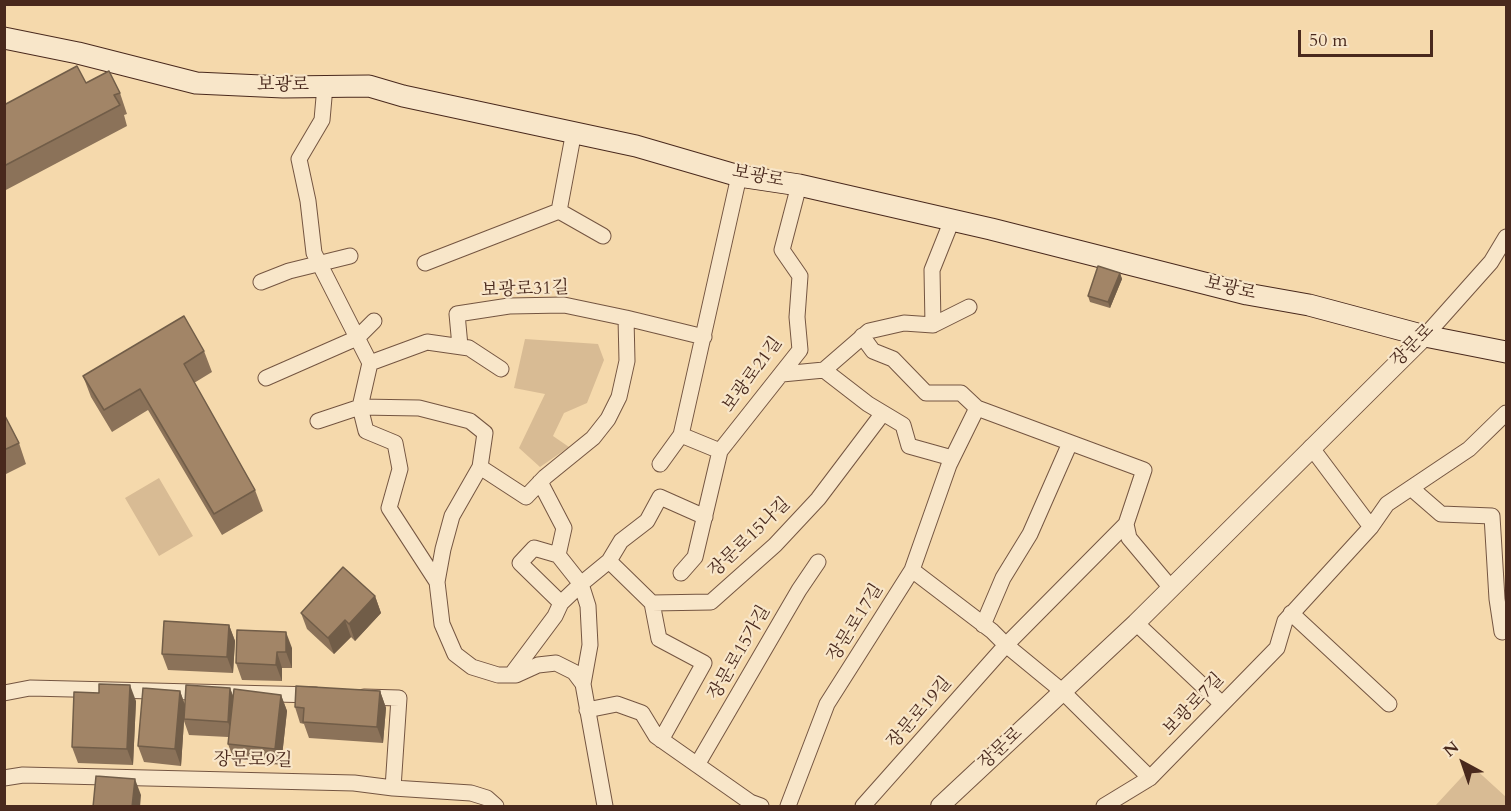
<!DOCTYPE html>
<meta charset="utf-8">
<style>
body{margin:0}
#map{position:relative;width:1511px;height:811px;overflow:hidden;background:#f5d9ac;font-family:Cardo,serif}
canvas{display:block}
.frame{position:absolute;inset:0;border:6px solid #49291d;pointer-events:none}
.north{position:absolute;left:1433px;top:733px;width:60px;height:60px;-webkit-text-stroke:4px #f8e6c9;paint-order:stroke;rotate:320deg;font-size:16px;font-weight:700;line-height:24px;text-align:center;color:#49291d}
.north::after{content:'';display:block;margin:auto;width:21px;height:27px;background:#49291d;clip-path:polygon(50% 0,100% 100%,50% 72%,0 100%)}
.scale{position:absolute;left:1298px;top:30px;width:135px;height:27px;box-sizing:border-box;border:3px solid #49291d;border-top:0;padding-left:8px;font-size:18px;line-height:21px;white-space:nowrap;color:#49291d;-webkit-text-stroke:4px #f8e6c9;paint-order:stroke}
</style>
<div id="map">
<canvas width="1511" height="811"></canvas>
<div class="frame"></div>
<div class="north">N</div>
<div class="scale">50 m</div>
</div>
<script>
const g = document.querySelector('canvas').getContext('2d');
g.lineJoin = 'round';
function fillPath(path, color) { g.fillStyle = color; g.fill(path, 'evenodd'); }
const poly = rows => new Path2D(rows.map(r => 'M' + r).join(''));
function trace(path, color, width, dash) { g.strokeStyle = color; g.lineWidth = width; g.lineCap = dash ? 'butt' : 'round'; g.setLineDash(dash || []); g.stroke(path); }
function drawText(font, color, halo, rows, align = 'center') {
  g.font = font + ' Cardo,"Noto Serif KR",serif'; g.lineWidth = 4.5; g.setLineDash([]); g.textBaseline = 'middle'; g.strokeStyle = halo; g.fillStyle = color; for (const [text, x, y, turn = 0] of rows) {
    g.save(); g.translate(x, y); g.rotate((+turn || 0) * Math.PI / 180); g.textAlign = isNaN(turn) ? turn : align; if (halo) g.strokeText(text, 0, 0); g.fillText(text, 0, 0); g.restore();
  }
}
fillPath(poly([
 [525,339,598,344,604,360,587,403,564,413,553,436,569,447,540,467,519,448,545,394,514,388],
 [159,478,193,536,159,556,125,498],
 [1472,766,1506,797,1506,806,1435,806]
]), '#d8bb94');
const minor = poly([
 [325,86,322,120,299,159,308,201,314,253,370,363,360,407,366,431,395,443,400,469,389,508,437,582],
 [559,211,603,236],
 [425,263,559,211,574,131],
 [261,282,289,271,350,256],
 [933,325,932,270,952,220],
 [862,336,873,351,893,359,926,393,961,393,977,408,1144,470,1126,524,1129,538,1171,588],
 [1425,336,1491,262,1506,237],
 [460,346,457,314,509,306,564,305,626,318],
 [370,363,427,342,469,348,501,369],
 [824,370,868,404,903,425,909,446,952,458],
 [782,374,824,370,869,331,904,323,933,325,969,307],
 [266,378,357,338,374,321],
 [318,421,360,407,419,408,470,421,485,433,480,467,452,516,443,549,437,582,442,624,455,654,472,667,498,675,516,675,538,665,556,663,574,672,583,684],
 [681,435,720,451],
 [1311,447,1371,527],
 [660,464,681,435,739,176],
 [480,467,526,497,545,477,593,438,608,419,619,397,627,361,626,318,704,337],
 [540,482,564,528,558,555],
 [1411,488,1441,514,1492,516,1497,599,1502,632,1506,630],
 [609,561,621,541,647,521,660,497,705,517],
 [912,570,992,631,1006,645,1062,691,1150,778],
 [681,573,695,557,720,451,800,350,797,317,800,276,782,250,799,185],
 [652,603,659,639,704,663,661,740],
 [1291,613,1389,704],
 [1136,623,1222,704],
 [983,625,1003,578,1030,534,1070,443],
 [511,675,555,616,561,603,581,584,558,555,534,548,520,563,561,603],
 [4,693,30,688,316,695],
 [364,697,399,698,393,788],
 [587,710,617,704,642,713,656,736,750,802,761,806],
 [697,765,799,590,818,562],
 [4,778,23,775,354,783,393,788,471,793,487,798,496,806],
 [605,806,583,684,590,645,588,606,581,584,609,561,652,603,711,602,775,545,818,499,883,413],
 [788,806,827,704,912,570,949,465,977,408],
 [863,806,1006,645,1126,524],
 [1104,806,1150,778,1277,648,1285,621,1371,527,1387,504,1469,449,1506,413]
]);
const tertiary = poly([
 [940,806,1136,623,1425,336]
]);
const secondary = poly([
 [4,38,78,53,196,83,283,87,369,86,403,96,636,146,739,176,799,185,991,229,1247,294,1309,305,1425,336,1506,352]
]);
trace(minor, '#745541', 17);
trace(tertiary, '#745541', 20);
trace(secondary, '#49291d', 23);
trace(minor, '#f8e6c9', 15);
trace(tertiary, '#f8e6c9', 18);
trace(secondary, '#f8e6c9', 21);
fillPath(poly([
 [86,83,120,93,127,114,124,115,127,126,4,191,4,105],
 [1120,273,1122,279,1110,308,1090,302,1088,296],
 [204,351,212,372,194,383,255,490,263,511,222,535,148,410,112,432,91,397,83,376],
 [4,414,19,443,26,464,4,475],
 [375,596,381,613,355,641,351,637,334,654,307,629,301,613],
 [229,625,235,641,233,673,168,670,162,654],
 [292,648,292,668,282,668,282,681,242,680,236,663],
 [230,688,233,696,281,695,287,711,281,765,234,760,228,744,228,737,189,735,184,721,181,766,144,762,138,746,180,691,185,705],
 [380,691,386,708,383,743,309,738,304,724,300,723,295,707],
 [136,701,133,765,78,763,72,747]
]), '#8b7259');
fillPath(poly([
 [1120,273,1122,279,1110,308,1108,302],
 [375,596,381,613,355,641,349,624],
 [345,620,351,637,334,654,328,638],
 [229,625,235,641,233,673,227,657],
 [286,632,292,648,292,668,286,652],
 [277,652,282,668,282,681,276,665],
 [130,685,136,701,133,765,127,749],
 [230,688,236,704,234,738,228,722],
 [180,691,186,708,184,719,184,721,181,766,175,749],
 [380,691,386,708,383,743,377,727],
 [281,695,287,711,281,765,275,749],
 [135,779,141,795,140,807,132,807]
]), '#715d48');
const building = poly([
 [77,66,86,83,109,71,120,93,114,95,120,105,4,166,4,105,77,66],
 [1098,266,1120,273,1108,302,1088,296,1098,266],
 [184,316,204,351,184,364,255,490,214,514,140,389,104,410,83,376,184,316],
 [4,414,19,443,4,450,4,414],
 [343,567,375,596,349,624,345,620,328,638,301,613,343,567],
 [164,621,229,625,227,657,162,654,164,621],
 [237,630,286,632,286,652,277,652,276,665,236,663,237,630],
 [99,684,130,685,127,749,72,747,74,692,99,693,99,684],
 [186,685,230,688,228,722,184,719,186,685],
 [296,686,380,691,377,727,303,722,304,708,295,707,296,686],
 [143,688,180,691,175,749,138,746,143,688],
 [234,689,281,695,275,749,228,744,234,689],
 [96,776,135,779,132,807,93,807,96,776]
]);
fillPath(building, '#a28567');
trace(building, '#715d48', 1.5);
drawText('18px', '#49291d', '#f8e6c9', [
 ["보광로",283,86],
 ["보광로",758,177,11],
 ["보광로",1230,289,13],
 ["보광로31길",525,290,-2],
 ["장문로",1413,346,-45],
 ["보광로21길",753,375,-54],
 ["장문로15나길",750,538,-44],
 ["장문로17길",856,623,-58],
 ["장문로15가길",740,653,-60],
 ["보광로7길",1194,705,-46],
 ["장문로19길",920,713,-49],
 ["장문로",1001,749,-43],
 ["장문로9길",253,761,1]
]);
</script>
